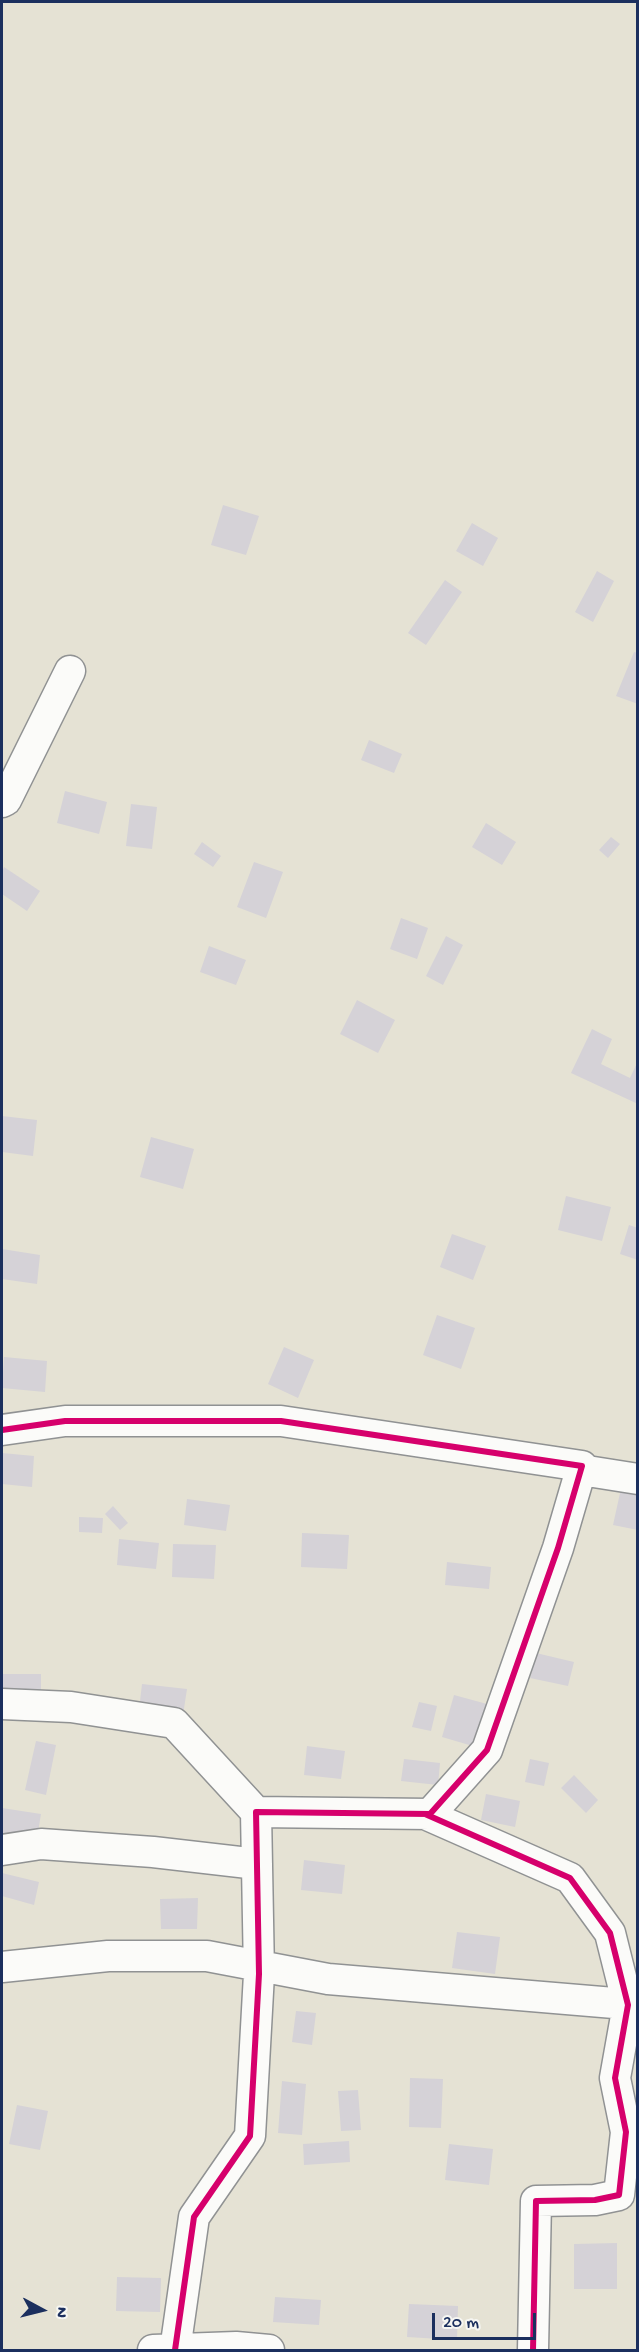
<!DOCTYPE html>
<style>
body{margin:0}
#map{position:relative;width:639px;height:2352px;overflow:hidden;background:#e5e2d4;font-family:"Gochi Hand",sans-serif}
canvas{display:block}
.frame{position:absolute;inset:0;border:3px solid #1b2f5e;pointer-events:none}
.north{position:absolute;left:12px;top:2280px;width:60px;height:60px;-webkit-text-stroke:4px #f6f6f2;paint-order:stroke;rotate:97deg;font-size:16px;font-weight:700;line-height:24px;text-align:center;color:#1b2f5e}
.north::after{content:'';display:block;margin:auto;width:21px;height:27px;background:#1b2f5e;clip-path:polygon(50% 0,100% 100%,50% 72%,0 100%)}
.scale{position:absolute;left:432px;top:2313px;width:104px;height:27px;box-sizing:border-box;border:3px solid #1b2f5e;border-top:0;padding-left:8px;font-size:18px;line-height:21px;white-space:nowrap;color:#1b2f5e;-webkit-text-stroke:4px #f6f6f2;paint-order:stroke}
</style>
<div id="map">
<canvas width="639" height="2352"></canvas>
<div class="frame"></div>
<div class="north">N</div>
<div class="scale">20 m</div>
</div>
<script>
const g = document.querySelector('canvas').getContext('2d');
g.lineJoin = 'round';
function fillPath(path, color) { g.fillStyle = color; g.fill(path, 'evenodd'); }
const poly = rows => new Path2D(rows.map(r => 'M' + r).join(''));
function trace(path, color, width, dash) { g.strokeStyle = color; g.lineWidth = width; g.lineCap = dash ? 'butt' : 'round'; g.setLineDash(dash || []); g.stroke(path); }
fillPath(poly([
 [223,505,259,516,246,555,211,545],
 [472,523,498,538,483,566,456,551],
 [597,571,614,581,593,622,575,612],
 [445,580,462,592,426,645,408,633],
 [634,652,638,653,638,704,616,696],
 [369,740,402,754,394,773,361,760],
 [65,791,107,802,99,834,57,823],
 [131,804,157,807,152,849,126,846],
 [486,823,516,842,502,865,472,847],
 [611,837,620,844,608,858,599,850],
 [202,842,221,856,213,867,194,854],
 [254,862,283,872,266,918,237,907],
 [4,867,40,891,27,911,2,894,2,872],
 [401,918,428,928,417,959,390,949],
 [446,936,463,945,443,985,426,976],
 [209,946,246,960,236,985,200,972],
 [357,1000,395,1020,378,1053,340,1034],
 [592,1029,612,1039,601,1064,630,1078,638,1061,638,1104,571,1073],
 [2,1116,37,1120,33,1156,2,1152],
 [151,1137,194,1149,183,1189,140,1177],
 [566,1196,611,1207,602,1241,558,1230],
 [629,1225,638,1228,638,1260,620,1254],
 [452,1234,486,1246,473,1280,440,1267],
 [2,1249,40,1255,37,1284,2,1279],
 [437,1315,475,1328,461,1369,423,1355],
 [284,1347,314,1360,298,1398,268,1384],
 [4,1357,47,1361,45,1392,2,1388],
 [2,1453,34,1456,32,1487,2,1484],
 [622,1484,638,1487,638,1530,613,1525],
 [187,1499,230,1505,226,1531,184,1525],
 [113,1506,128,1523,120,1530,105,1514],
 [79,1517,103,1518,102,1533,79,1532],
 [302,1533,349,1535,347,1569,301,1567],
 [119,1539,159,1543,156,1569,117,1565],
 [173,1544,216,1545,214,1579,172,1577],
 [447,1562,491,1567,489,1589,445,1585],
 [536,1653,574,1662,568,1686,530,1678],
 [2,1674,41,1674,41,1700,2,1700],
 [142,1684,187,1689,183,1715,139,1710],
 [454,1695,487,1704,476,1747,442,1737],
 [419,1702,437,1706,431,1731,412,1727],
 [36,1741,56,1745,46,1795,25,1790],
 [307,1746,345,1751,341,1779,304,1775],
 [404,1759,440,1763,438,1785,401,1781],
 [530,1759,549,1763,544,1786,525,1782],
 [574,1775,598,1800,586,1813,561,1788],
 [486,1794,520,1801,515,1827,481,1820],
 [2,1808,41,1814,37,1838,2,1833],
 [304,1860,345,1865,342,1894,301,1890],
 [2,1873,39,1882,34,1905,2,1896],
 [198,1898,197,1929,161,1929,160,1899],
 [457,1932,500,1937,495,1974,452,1968],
 [296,2011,316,2013,312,2045,292,2042],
 [410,2078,443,2079,441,2128,409,2127],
 [282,2081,306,2084,302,2135,278,2133],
 [358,2090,361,2130,341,2131,338,2091],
 [17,2105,48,2111,40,2150,9,2144],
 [349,2141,350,2162,304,2165,303,2144],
 [449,2144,493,2149,489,2185,445,2180],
 [617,2243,617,2289,574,2289,574,2244],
 [117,2277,161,2278,160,2312,116,2311],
 [275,2297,321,2300,319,2325,273,2322],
 [409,2304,458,2306,457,2340,407,2337]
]), '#d5d2d7');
const street = poly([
 [2,802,6,800,70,671],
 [2,1430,65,1421,281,1421,582,1466,558,1548,487,1750,430,1814,256,1812,259,1974,250,2136,194,2217,175,2350],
 [581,1470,638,1479],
 [2,1704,71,1707,174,1723,256,1812],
 [425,1814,570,1878,610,1933,628,2005,615,2078,626,2132,619,2195,595,2200,536,2201,533,2350],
 [2,1850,41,1844,153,1852,257,1864],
 [2,1967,108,1956,207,1956,328,1979,638,2005],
 [153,2350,236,2347,269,2350]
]);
trace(street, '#909293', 33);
trace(street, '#fbfbf9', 30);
trace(poly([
 [2,1430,65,1421,281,1421,582,1466,558,1548,487,1750,430,1814,256,1812,259,1974,250,2136,194,2217,175,2350],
 [425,1814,570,1878,610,1933,628,2005,615,2078,626,2132,619,2195,595,2200,536,2201,533,2350]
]), '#d6006c', 6);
</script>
